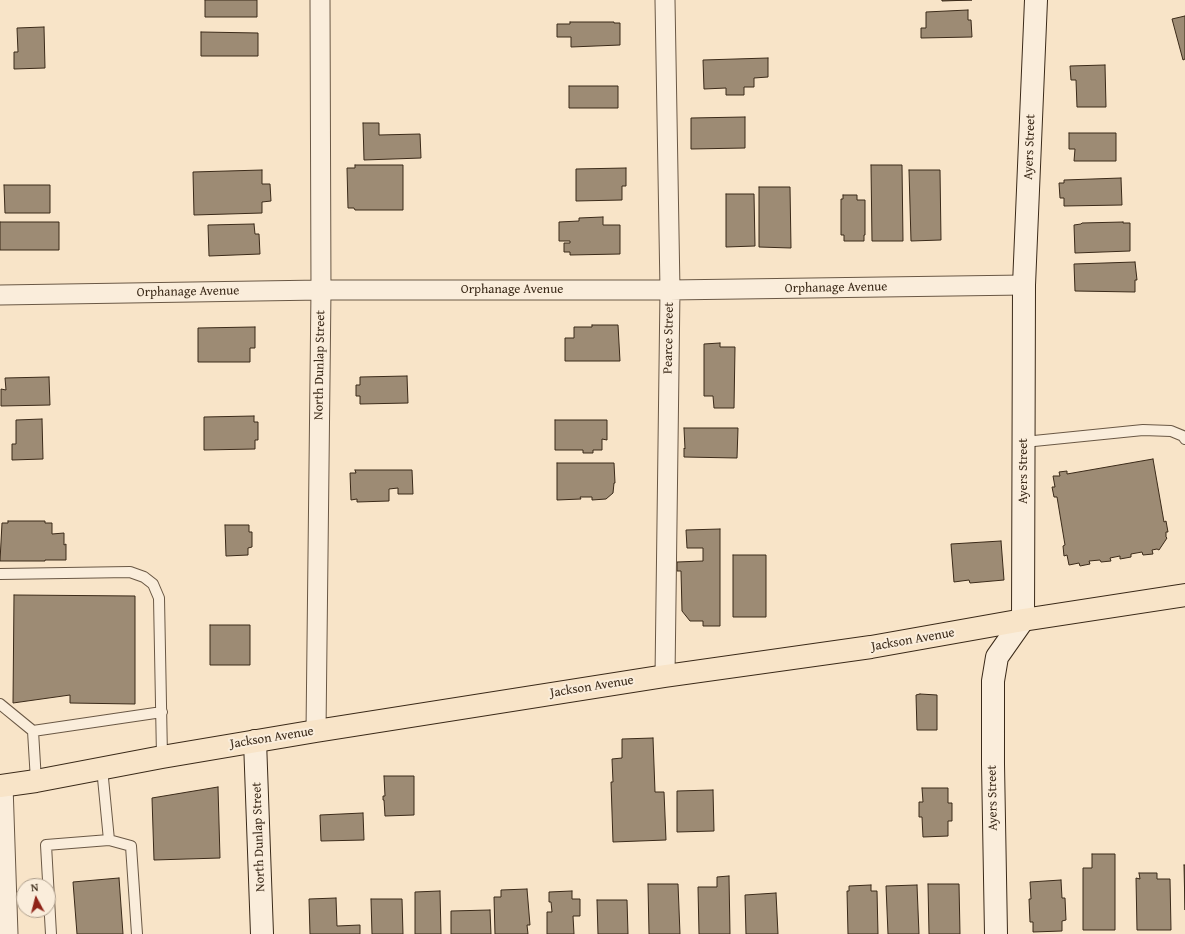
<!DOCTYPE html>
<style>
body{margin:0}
#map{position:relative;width:1185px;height:934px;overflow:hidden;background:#f8e4c8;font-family:"Gentium Book Plus",serif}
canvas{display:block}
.north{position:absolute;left:16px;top:878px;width:40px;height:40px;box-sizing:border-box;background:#faeddb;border:1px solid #ae9f8d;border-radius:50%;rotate:353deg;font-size:11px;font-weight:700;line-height:16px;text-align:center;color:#3b2a19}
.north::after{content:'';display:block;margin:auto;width:14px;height:18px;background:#8f2418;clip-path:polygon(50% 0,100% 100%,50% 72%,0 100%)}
</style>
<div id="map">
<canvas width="1185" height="934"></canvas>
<div class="north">N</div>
</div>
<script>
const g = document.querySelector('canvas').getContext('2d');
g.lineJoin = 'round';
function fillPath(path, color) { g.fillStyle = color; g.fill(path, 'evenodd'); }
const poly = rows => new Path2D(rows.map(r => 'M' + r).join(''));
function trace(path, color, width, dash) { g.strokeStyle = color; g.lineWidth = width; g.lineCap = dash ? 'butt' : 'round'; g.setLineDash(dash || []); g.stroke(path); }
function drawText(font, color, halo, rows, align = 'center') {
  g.font = font + ' "Gentium Book Plus",serif'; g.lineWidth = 4; g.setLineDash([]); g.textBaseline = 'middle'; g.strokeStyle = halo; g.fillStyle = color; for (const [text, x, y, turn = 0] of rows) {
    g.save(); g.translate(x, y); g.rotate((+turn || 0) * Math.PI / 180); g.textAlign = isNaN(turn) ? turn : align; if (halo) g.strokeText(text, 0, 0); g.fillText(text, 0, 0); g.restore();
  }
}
const building = poly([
 [205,0,257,0,257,17,205,17,205,0],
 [942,0,972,0,942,1,942,0],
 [968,10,968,20,971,20,972,37,921,38,921,28,926,28,926,12,968,10],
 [1185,16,1185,59,1183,60,1172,19,1185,16],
 [570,22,614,22,614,23,620,23,620,45,571,47,571,37,557,37,557,24,570,24,570,22],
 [44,27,45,68,14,69,14,52,18,52,17,28,44,27],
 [201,32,258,33,258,56,201,56,201,32],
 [768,58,768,77,754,78,754,87,744,87,744,95,726,95,726,88,704,89,703,60,768,58],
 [1105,65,1106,107,1077,107,1076,80,1071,80,1070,66,1105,65],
 [569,86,618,86,618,108,569,108,569,86],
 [745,117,745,148,691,149,691,118,745,117],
 [363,123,379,123,379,135,420,134,421,158,364,160,363,123],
 [1069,133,1116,133,1116,161,1074,161,1075,149,1069,149,1069,133],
 [355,165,403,165,403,210,355,210,354,208,348,208,347,168,355,168,355,165],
 [871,165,902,165,903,241,872,241,871,165],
 [626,168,626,186,622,186,622,200,576,201,576,169,626,168],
 [262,170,262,184,270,184,271,201,262,202,262,213,194,215,193,172,262,170],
 [909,170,940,170,941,240,911,241,909,170],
 [1121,178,1122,205,1064,206,1064,198,1060,198,1059,183,1064,183,1064,180,1121,178],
 [4,185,50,185,50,213,5,213,4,185],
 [759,187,790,187,791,248,759,247,759,187],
 [726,194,754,194,755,246,726,247,726,194],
 [843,195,857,195,857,200,865,200,865,235,864,235,864,241,844,241,844,235,841,235,841,199,843,199,843,195],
 [603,217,603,225,620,225,620,254,570,255,570,252,564,252,564,243,570,243,570,241,559,241,559,222,579,221,579,218,603,217],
 [0,222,59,222,59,250,0,250,0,222],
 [1123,222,1123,223,1130,223,1130,251,1075,253,1074,225,1081,224,1082,223,1123,222],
 [254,224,255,234,259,234,260,254,209,256,208,225,254,224],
 [1135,262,1137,280,1135,280,1135,292,1075,291,1074,264,1135,262],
 [592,325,618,325,620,361,565,361,565,338,574,338,574,327,592,327,592,325],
 [255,327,255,348,250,348,250,362,198,362,198,328,255,327],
 [720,343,720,347,735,347,734,408,714,408,713,396,704,396,704,344,720,343],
 [407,376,408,403,360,404,360,396,356,396,356,385,360,385,360,377,407,376],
 [49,377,50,405,1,406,1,389,6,390,5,378,49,377],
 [254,416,254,422,258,422,258,440,255,440,255,449,204,450,204,417,254,416],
 [42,419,43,459,12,460,12,444,16,444,16,420,42,419],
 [555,420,607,420,607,440,602,439,602,450,593,450,593,453,583,453,583,450,555,450,555,420],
 [684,428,738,428,737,458,684,457,684,448,685,449,684,428],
 [1153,459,1164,522,1166,521,1168,532,1166,532,1166,537,1167,538,1159,550,1157,549,1152,550,1153,554,1143,555,1142,552,1131,554,1131,557,1120,559,1120,556,1110,558,1111,561,1101,562,1100,560,1089,561,1090,564,1080,566,1079,563,1069,565,1067,555,1064,556,1063,546,1065,545,1057,497,1054,497,1052,487,1055,487,1053,476,1060,476,1059,472,1067,471,1067,474,1153,459],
 [557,463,614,463,615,483,614,483,613,493,606,499,592,500,592,497,580,497,581,499,557,500,557,463],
 [355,470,412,470,413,494,398,494,398,488,389,489,389,501,357,502,357,499,351,500,350,473,356,473,355,470],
 [8,521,45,521,45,523,52,523,52,534,64,533,64,545,66,544,66,560,45,560,45,561,0,561,2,523,8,523,8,521],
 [225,525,249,525,249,532,252,532,252,547,248,548,248,555,226,556,225,525],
 [720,529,720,626,703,626,703,621,690,621,682,611,681,571,677,571,677,562,703,561,703,548,687,548,686,530,720,529],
 [1001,541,1004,580,970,583,969,580,954,582,951,544,1001,541],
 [733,555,766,555,766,617,733,617,733,555],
 [14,595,135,596,135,704,70,703,70,695,13,703,14,595],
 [210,625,250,625,250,665,210,665,210,625],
 [920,694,937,695,937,730,917,730,916,695,920,694],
 [653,738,655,792,664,792,666,840,613,842,611,782,613,782,612,759,622,758,622,739,653,738],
 [384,776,414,776,414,815,385,816,384,800,383,800,383,796,385,796,384,776],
 [218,787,220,858,154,860,152,798,218,787],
 [922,788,948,788,948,803,952,803,952,821,948,821,948,836,923,837,922,817,919,817,919,802,923,802,922,788],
 [713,790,714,831,677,832,677,791,713,790],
 [363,813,364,840,321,841,320,815,363,813],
 [1092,854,1115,854,1115,930,1083,930,1083,868,1092,868,1092,854],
 [1184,865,1185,865,1185,910,1184,865],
 [1139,873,1157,873,1157,879,1170,879,1171,930,1137,930,1136,878,1140,879,1139,873],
 [729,876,730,934,699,934,698,887,717,887,717,877,729,876],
 [119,878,123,934,77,934,73,882,119,878],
 [1061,880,1062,898,1065,898,1066,920,1062,921,1062,931,1033,932,1033,922,1030,922,1029,899,1031,899,1030,882,1061,880],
 [648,884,678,884,680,934,649,934,648,884],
 [928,884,959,884,960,934,929,934,928,884],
 [871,885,871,891,877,891,878,934,848,934,847,891,849,891,849,886,871,885],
 [917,885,919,934,888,934,886,886,917,885],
 [527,889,530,925,527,925,528,934,495,934,494,897,501,897,501,890,527,889],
 [440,891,441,934,415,934,415,892,440,891],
 [572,891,572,899,580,899,580,916,573,916,574,934,547,934,547,912,552,912,551,902,549,902,549,892,572,891],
 [776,893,778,934,746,934,745,895,776,893],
 [336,898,337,926,360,925,360,934,310,934,309,899,336,898],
 [371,899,402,899,403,934,372,934,371,899],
 [597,900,627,900,628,934,598,934,597,900],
 [490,910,491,934,451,934,451,911,490,910]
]);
fillPath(building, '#9d8b74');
trace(building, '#3b2a19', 1);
const lane = poly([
 [1024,442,1143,430,1171,431,1183,436,1185,439],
 [0,574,130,572,144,577,153,584,159,598,162,757],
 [0,704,33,731],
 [102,768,109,840],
 [36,781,33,731,162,712],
 [51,934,46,845,109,840,131,846,137,934]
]);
const street = poly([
 [665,0,670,290,665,676],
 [0,295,321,290,670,290,1024,285],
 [316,731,321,290,320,0],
 [3,785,8,934]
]);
const secondary = poly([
 [255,741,262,934],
 [996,934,993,764,993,681,997,657,1023,620,1024,285,1036,0]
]);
const primary = poly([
 [0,786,36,781,162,757,316,731,665,676,871,647,1023,620,1185,595]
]);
trace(lane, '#6a5845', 12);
trace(street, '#6a5845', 21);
trace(secondary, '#3b2a19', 24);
trace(primary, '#3b2a19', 24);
trace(lane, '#faeddb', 10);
trace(street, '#faeddb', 19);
trace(secondary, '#faeddb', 22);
trace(primary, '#f8e4c8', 22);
drawText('13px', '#3b2a19', '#faeddb', [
 ["Ayers Street",1030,147,-88],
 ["Orphanage Avenue",836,288,-1],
 ["Orphanage Avenue",512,290],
 ["Orphanage Avenue",188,292,-1],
 ["Pearce Street",669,338,-89],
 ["North Dunlap Street",320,365,-89],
 ["Ayers Street",1024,471,-90],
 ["Jackson Avenue",913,640,-10],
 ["Jackson Avenue",592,687,-9],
 ["Jackson Avenue",272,738,-9],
 ["Ayers Street",993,798,-91],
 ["North Dunlap Street",259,837,-92]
]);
</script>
